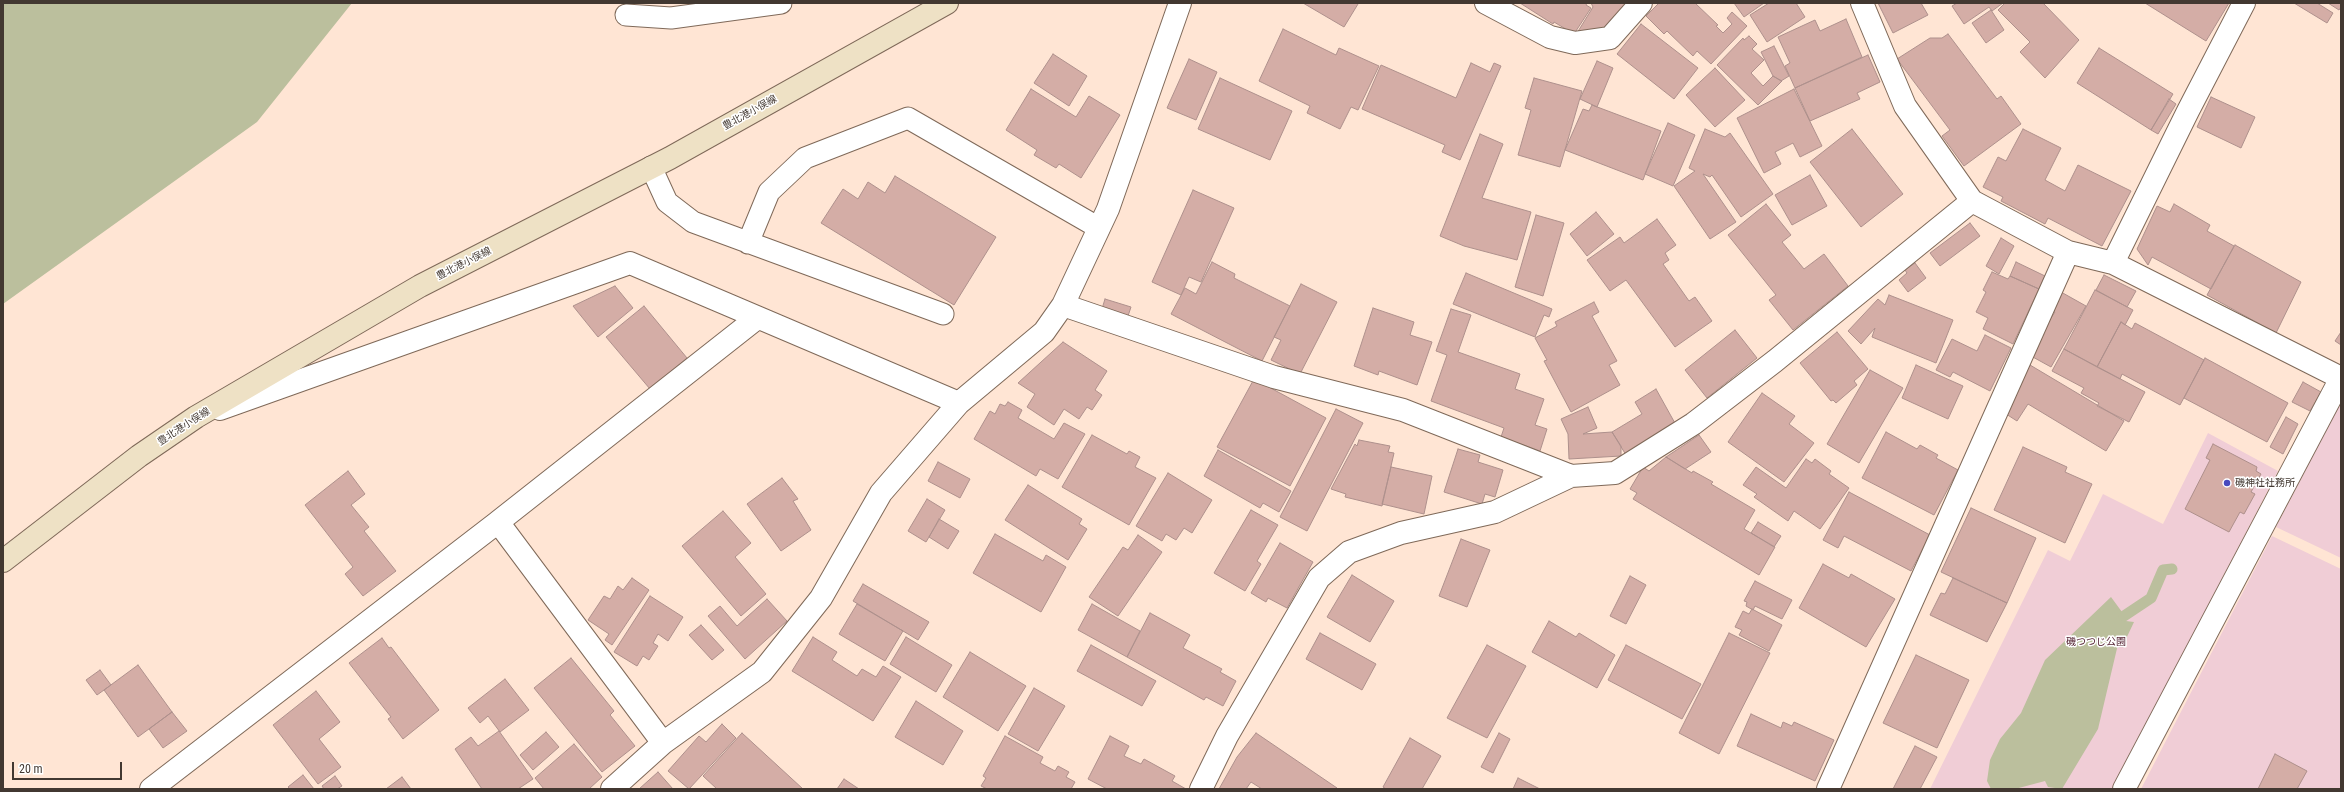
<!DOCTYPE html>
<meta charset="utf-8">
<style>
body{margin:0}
#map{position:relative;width:2344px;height:792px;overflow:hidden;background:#ffe5d4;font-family:"Roboto Condensed",sans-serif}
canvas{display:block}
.frame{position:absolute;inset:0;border:4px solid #423831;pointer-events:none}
.scale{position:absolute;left:12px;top:762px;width:110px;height:18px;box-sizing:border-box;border:2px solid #423831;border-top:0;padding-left:5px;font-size:12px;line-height:14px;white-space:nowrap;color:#423831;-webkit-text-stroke:3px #fff;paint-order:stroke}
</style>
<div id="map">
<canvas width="2344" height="792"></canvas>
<div class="frame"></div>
<div class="scale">20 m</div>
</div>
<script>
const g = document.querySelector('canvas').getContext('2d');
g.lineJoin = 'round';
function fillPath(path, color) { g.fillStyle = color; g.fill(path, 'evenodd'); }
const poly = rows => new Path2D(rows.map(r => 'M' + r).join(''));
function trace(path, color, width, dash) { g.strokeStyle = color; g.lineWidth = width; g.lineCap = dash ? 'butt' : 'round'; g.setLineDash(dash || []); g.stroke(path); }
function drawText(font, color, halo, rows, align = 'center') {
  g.font = font + ' "Roboto Condensed","Noto Sans JP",sans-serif'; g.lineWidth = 3; g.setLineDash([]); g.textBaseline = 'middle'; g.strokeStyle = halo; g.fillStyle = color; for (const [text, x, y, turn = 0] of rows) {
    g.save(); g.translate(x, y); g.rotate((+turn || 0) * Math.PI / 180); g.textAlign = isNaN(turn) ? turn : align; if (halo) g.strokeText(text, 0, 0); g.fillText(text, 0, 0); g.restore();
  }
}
fillPath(poly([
 [2341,402,2341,558,2276,527],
 [2208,433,2278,471,2113,789,1930,789,2048,550,2070,561,2103,494,2163,524],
 [2272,536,2341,569,2341,789,2141,789]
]), '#f0cdd6');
fillPath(poly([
 [3,3,352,3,257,122,3,304],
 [2111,597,2122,612,2126,621,2134,622,2125,641,2119,640,2098,729,2062,789,2048,787,2045,781,2015,789,1991,789,1987,781,1990,760,2000,739,2021,713,2045,660]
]), '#bbbf9d');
trace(poly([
 [2124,616,2151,598,2163,570,2172,569]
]), '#bbbf9d', 11);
const building = poly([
 [1303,3,1357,3,1358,4,1344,27,1303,3],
 [1520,3,1587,3,1586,5,1591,8,1574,34,1554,22,1553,24,1520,3],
 [1591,3,1631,3,1606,28,1577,33,1593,7,1591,3],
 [1659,3,1695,3,1718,25,1716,26,1723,33,1732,24,1727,18,1732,12,1747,26,1711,64,1697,51,1693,56,1667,31,1664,34,1646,16,1659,3],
 [1734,3,1764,3,1744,17,1734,3],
 [1769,3,1796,3,1805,17,1767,42,1750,15,1769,3],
 [1878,3,1921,3,1928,15,1893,33,1878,3],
 [1957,3,2003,3,1992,11,1989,7,1964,24,1952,6,1957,3],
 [2005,3,2043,3,2079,40,2045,78,2020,52,2030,42,1998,10,2005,3],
 [2145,3,2229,3,2206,41,2145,3],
 [2294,3,2317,3,2333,13,2327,23,2294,3],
 [2328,3,2341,3,2341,7,2339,10,2328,3],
 [1991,10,2004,30,1986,43,1972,23,1991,10],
 [1846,19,1862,57,1795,88,1785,66,1790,63,1778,37,1815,20,1820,31,1846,19],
 [1641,24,1698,68,1674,99,1617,54,1641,24],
 [1283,29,1336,55,1339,48,1379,66,1358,110,1351,107,1340,129,1307,113,1310,106,1259,81,1283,29],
 [1948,34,1997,99,2001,96,2021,124,1964,166,1942,136,1950,130,1897,59,1930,38,1942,38,1948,34],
 [1749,36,1757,44,1752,49,1764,60,1751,73,1763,86,1773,76,1782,81,1758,105,1717,65,1743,38,1744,40,1749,36],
 [1774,46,1789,76,1781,81,1773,76,1761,52,1774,46],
 [2099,48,2173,94,2151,130,2077,83,2099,48],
 [1053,54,1087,76,1069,106,1034,83,1053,54],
 [1868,55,1880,82,1857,93,1860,99,1810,121,1795,88,1868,55],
 [1189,59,1217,72,1196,120,1167,108,1189,59],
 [1597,61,1613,68,1597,107,1580,99,1597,61],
 [1471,63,1490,72,1494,63,1501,66,1460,160,1442,152,1445,145,1362,109,1381,65,1456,98,1471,63],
 [1715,68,1745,100,1715,127,1686,95,1715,68],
 [1220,78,1292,111,1270,160,1198,129,1220,78],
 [1534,78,1582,91,1560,167,1518,155,1531,110,1525,108,1534,78],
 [1031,89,1076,117,1089,96,1120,115,1081,178,1059,164,1056,168,1034,155,1037,150,1006,130,1031,89],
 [1794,89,1822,146,1800,157,1793,143,1775,152,1781,164,1764,173,1737,118,1794,89],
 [2211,97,2255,117,2241,148,2197,127,2211,97],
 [2169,99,2176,104,2158,134,2151,130,2169,99],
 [1592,105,1661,131,1643,180,1565,150,1583,109,1589,111,1592,105],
 [1668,123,1695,135,1673,186,1645,174,1668,123],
 [1705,129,1725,137,1730,133,1773,194,1741,217,1712,175,1710,177,1703,174,1736,222,1710,239,1674,186,1695,171,1689,168,1705,129],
 [1852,129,1903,194,1861,227,1810,162,1852,129],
 [2023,129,2061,148,2045,180,2065,191,2078,165,2131,191,2102,246,2048,218,2045,224,2001,201,2003,197,1983,187,1998,157,2006,161,2023,129],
 [1480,134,1503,144,1482,198,1531,212,1517,260,1464,246,1440,236,1480,134],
 [1810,175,1827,206,1792,225,1775,195,1810,175],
 [895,176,996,237,954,305,821,223,843,189,858,199,868,182,885,193,895,176],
 [1193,190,1234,208,1201,282,1189,277,1181,295,1152,282,1193,190],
 [1766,204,1791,235,1782,242,1804,269,1824,254,1848,286,1793,330,1769,300,1776,295,1728,235,1766,204],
 [2174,204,2210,225,2207,231,2234,246,2211,289,2152,257,2148,265,2137,249,2157,206,2170,212,2174,204],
 [1596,212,1614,234,1587,256,1570,234,1596,212],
 [1536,215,1564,223,1543,296,1515,287,1536,215],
 [1657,219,1676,245,1665,253,1669,260,1663,264,1689,301,1695,297,1712,321,1675,347,1626,280,1610,291,1587,260,1620,237,1624,243,1657,219],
 [1970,223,1980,236,1940,266,1930,253,1970,223],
 [2001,238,2014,246,1999,274,1986,266,2001,238],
 [2235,245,2301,282,2276,333,2207,295,2235,245],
 [1212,262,1235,274,1234,278,1290,306,1262,361,1171,314,1185,288,1196,294,1212,262],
 [2016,262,2045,276,2039,289,2010,276,2016,262],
 [1915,263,1926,278,1908,292,1899,280,1907,273,1905,270,1915,263],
 [1992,272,2008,279,2010,276,2039,289,2013,344,1983,329,1988,318,1976,312,1986,292,1983,290,1992,272],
 [1466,273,1552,309,1549,317,1544,315,1535,337,1453,304,1466,273],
 [2104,275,2136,291,2127,307,2096,290,2104,275],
 [1301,284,1337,302,1300,374,1271,360,1281,340,1274,337,1301,284],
 [615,286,633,308,598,337,573,306,615,286],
 [2095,290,2133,310,2125,325,2121,322,2097,367,2064,349,2095,290],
 [2061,292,2086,306,2051,367,2031,356,2041,339,2038,337,2055,312,2051,310,2061,292],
 [1889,295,1953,320,1936,363,1872,337,1875,328,1861,344,1848,331,1878,299,1885,305,1889,295],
 [1105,299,1131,307,1127,319,1101,312,1105,299],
 [1594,302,1599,312,1592,316,1617,361,1609,365,1620,385,1571,412,1544,361,1547,360,1535,338,1557,326,1555,322,1594,302],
 [644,306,687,358,650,389,606,337,644,306],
 [1373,308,1414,322,1410,335,1432,342,1417,385,1379,371,1378,375,1354,366,1373,308],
 [1451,309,1471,315,1458,352,1520,374,1515,389,1544,399,1535,425,1547,429,1540,451,1501,437,1504,428,1431,401,1447,355,1436,351,1451,309],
 [2121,322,2132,329,2135,323,2204,360,2180,405,2122,374,2120,379,2097,367,2121,322],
 [1735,330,1757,358,1707,398,1685,370,1735,330],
 [1837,332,1868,369,1854,381,1857,385,1836,403,1833,400,1831,401,1800,363,1837,332],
 [2341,332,2341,345,2335,341,2341,332],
 [1985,335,2011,348,1990,391,1953,372,1950,377,1936,370,1952,339,1977,351,1985,335],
 [1063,342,1107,371,1095,390,1102,395,1092,410,1087,407,1079,419,1064,409,1054,425,1027,407,1035,394,1018,383,1063,342],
 [2064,349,2145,392,2129,422,2097,406,2099,403,2081,393,2084,388,2052,371,2064,349],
 [2205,358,2288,403,2267,442,2184,398,2205,358],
 [1916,365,1963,386,1948,419,1902,398,1916,365],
 [2030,365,2124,421,2106,451,2028,404,2017,421,2003,412,2030,365],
 [1870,370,1903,388,1859,463,1827,444,1870,370],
 [1254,379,1326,418,1290,486,1217,447,1254,379],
 [2303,382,2321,392,2310,411,2292,402,2303,382],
 [1656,389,1676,425,1626,455,1612,432,1642,414,1635,402,1656,389],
 [1762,393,1795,416,1789,424,1814,443,1784,482,1728,442,1762,393],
 [1008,402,1022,410,1018,418,1054,439,1064,423,1085,434,1058,479,1040,469,1036,476,974,439,990,411,995,414,1000,404,1005,406,1008,402],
 [1588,407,1597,428,1583,434,1612,432,1621,446,1621,456,1569,459,1568,434,1561,419,1588,407],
 [1336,409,1363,423,1307,531,1280,517,1336,409],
 [2286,417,2298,424,2283,454,2270,447,2286,417],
 [1886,432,1917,449,1920,445,1938,455,1936,458,1958,470,1934,515,1862,478,1886,432],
 [1092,435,1127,454,1129,451,1140,457,1135,467,1156,478,1129,525,1062,487,1092,435],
 [1699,435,1711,452,1685,469,1666,457,1699,435],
 [1359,440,1390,446,1388,452,1394,453,1382,506,1345,497,1346,494,1331,489,1355,444,1357,446,1359,440],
 [2213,444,2257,467,2256,471,2261,474,2251,492,2255,494,2244,514,2240,512,2229,532,2185,509,2210,460,2206,458,2213,444],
 [2023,447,2067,467,2065,472,2092,484,2065,543,1994,510,2023,447],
 [1458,449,1480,455,1478,462,1503,470,1495,497,1485,494,1482,504,1444,492,1458,449],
 [1218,450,1291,491,1279,512,1263,503,1260,508,1204,476,1218,450],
 [1666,457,1692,473,1693,471,1713,482,1711,484,1755,510,1744,529,1775,547,1759,575,1633,499,1637,493,1630,489,1643,467,1649,471,1666,457],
 [1806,459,1812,463,1815,459,1831,471,1829,474,1849,488,1820,529,1794,511,1788,521,1754,497,1757,494,1743,485,1756,467,1786,488,1806,459],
 [938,462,970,479,960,498,928,481,938,462],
 [1391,467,1432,476,1424,514,1382,504,1391,467],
 [348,471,365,494,351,505,369,527,364,531,396,571,363,596,345,574,353,567,305,505,348,471],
 [1168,473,1212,500,1192,533,1184,528,1176,540,1166,534,1162,541,1136,526,1168,473],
 [782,478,798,499,793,501,811,530,781,551,747,504,782,478],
 [1028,485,1082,519,1079,524,1087,529,1068,560,1005,520,1028,485],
 [1849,492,1930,535,1911,571,1844,536,1838,548,1823,540,1849,492],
 [927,499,945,510,926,542,908,531,927,499],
 [1971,508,2036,538,2007,603,1941,572,1971,508],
 [1251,510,1278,525,1257,561,1261,564,1245,591,1214,573,1251,510],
 [723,511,751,543,735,557,766,594,741,616,682,546,723,511],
 [939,519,959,531,948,549,929,537,939,519],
 [1758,522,1781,536,1774,547,1751,533,1758,522],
 [995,534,1043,561,1046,555,1066,567,1041,612,973,573,995,534],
 [1138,535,1162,552,1118,616,1089,597,1123,547,1128,550,1138,535],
 [1461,539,1490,550,1467,607,1439,596,1461,539],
 [1280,543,1313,562,1287,608,1268,598,1266,602,1251,593,1280,543],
 [1823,564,1849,578,1851,574,1895,599,1866,647,1799,608,1823,564],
 [1352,575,1394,601,1370,642,1327,617,1352,575],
 [1630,576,1646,585,1626,624,1610,616,1630,576],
 [632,578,649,590,612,645,605,640,609,634,588,620,604,596,610,599,618,586,623,590,632,578],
 [1953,578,2007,603,1987,642,1930,615,1941,593,1945,594,1953,578],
 [1755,581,1792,600,1782,619,1755,606,1753,610,1746,606,1747,602,1744,601,1755,581],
 [863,584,929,622,918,640,853,601,863,584],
 [650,596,683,617,668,641,658,634,653,643,658,646,649,660,643,656,637,666,614,652,650,596],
 [767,599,787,621,745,659,708,616,720,606,737,626,767,599],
 [857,604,903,631,885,661,839,634,857,604],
 [1092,604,1140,631,1127,657,1078,630,1092,604],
 [1752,609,1782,625,1769,651,1739,635,1742,630,1735,627,1743,611,1749,614,1752,609],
 [1150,613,1190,635,1183,648,1222,669,1220,672,1236,681,1223,706,1206,697,1204,700,1127,657,1150,613],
 [1549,621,1576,637,1579,633,1615,655,1597,688,1532,652,1549,621],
 [701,625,724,650,712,660,689,635,701,625],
 [1320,633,1376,664,1362,690,1306,659,1320,633],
 [1729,633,1770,653,1719,754,1679,733,1729,633],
 [813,637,837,652,832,660,857,676,862,669,876,677,883,666,901,677,873,721,792,671,813,637],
 [906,637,952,665,936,692,890,664,906,637],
 [382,638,389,648,391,647,439,710,403,739,388,719,391,717,349,663,382,638],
 [1091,645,1156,681,1142,706,1077,671,1091,645],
 [1487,645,1526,666,1487,738,1447,718,1487,645],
 [1626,645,1701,684,1682,719,1608,680,1626,645],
 [970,652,1026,686,998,731,943,697,970,652],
 [1916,655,1969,680,1937,748,1883,723,1916,655],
 [571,658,614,711,610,715,635,746,602,772,534,688,571,658],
 [138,665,172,712,138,737,104,690,138,665],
 [100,670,111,685,97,695,86,680,100,670],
 [505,679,529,710,500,732,488,716,480,723,468,708,505,679],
 [1034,688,1065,706,1038,751,1008,734,1034,688],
 [316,691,340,722,319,739,341,767,318,784,273,725,316,691],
 [916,701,963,731,943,765,895,737,916,701],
 [172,712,187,731,163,748,149,729,172,712],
 [1751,714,1781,728,1783,722,1792,726,1794,722,1834,740,1815,781,1737,746,1751,714],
 [722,724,736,738,689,789,668,771,699,736,706,742,722,724],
 [499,731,533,779,518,789,482,789,455,749,471,737,478,746,499,731],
 [546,732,559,747,533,770,520,755,546,732],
 [742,733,803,789,717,789,703,776,742,733],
 [1256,733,1337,788,1336,789,1262,789,1251,782,1246,789,1219,789,1237,757,1256,733],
 [1499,733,1510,739,1493,773,1481,767,1499,733],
 [1005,736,1043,757,1040,763,1055,771,1058,766,1069,772,1066,777,1075,782,1071,789,987,789,981,786,986,778,983,776,1005,736],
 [1110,736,1129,746,1124,756,1141,764,1144,759,1175,776,1172,781,1186,789,1107,789,1088,779,1110,736],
 [1410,738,1441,756,1422,789,1386,789,1383,787,1410,738],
 [574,744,602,777,589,789,544,789,535,778,574,744],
 [1915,746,1937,757,1920,789,1893,789,1915,746],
 [2275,754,2307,771,2297,789,2258,789,2275,754],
 [658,772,673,789,639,789,658,772],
 [303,775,314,789,290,789,288,787,303,775],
 [335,776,342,786,337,789,324,789,322,786,335,776],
 [402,777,411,789,386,789,402,777],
 [1518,778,1540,789,1513,789,1518,778],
 [844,779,859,789,837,789,844,779]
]);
fillPath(building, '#d4ada6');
trace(building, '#ae908c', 1);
const lane = poly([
 [626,15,671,18,781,3],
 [651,167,667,202,693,222,943,314],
 [748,243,769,192,805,158,908,118,1099,228]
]);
const street = poly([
 [1486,3,1550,37,1575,43,1610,38,1641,3],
 [1862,3,1905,106,1972,201,2068,252,2113,263,2341,378],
 [2113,263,2188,111,2244,3],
 [1063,305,1274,377,1403,410,1571,476],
 [220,409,630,263,959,403],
 [498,522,757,318],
 [151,789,498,522,663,743],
 [612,789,663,743,762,672,821,598,881,493,959,403,1044,332,1063,305,1108,209,1180,3],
 [1201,789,1227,736,1319,578,1349,552,1401,533,1495,512,1571,476,1615,473,1693,424,1775,361,1972,201],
 [1828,789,2068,252],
 [2124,789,2341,378]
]);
const secondary = poly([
 [3,561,139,456,196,417,420,286,670,158,947,3]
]);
trace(lane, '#7f6959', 23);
trace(street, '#7f6959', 24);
trace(secondary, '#7f6959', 24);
trace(lane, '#fff', 21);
trace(street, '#fff', 22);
trace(secondary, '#eee1c5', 22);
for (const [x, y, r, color] of [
 [2227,483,4,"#474abf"]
]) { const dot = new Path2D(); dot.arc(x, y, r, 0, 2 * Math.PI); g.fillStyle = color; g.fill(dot); trace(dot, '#fff', 1.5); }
drawText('10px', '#423831', '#fff', [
 ["豊北港小俣線",750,113,-29],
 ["豊北港小俣線",464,264,-27],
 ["豊北港小俣線",184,427,-33]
]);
drawText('10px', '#423831', '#fff', [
 ["磯神社社務所",2235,483]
], 'left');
drawText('10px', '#542233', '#fff', [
 ["磯つつじ公園",2096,642]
]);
</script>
